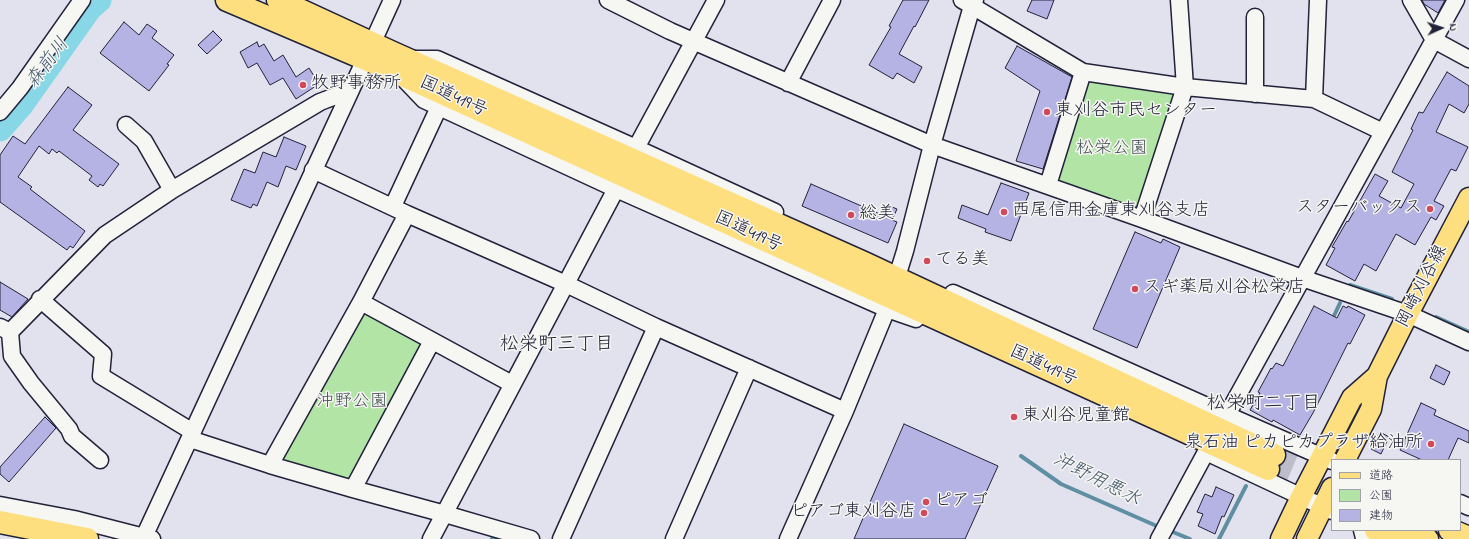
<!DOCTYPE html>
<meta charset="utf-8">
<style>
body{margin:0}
#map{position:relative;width:1469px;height:539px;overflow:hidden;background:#e2e2ee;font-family:"Indie Flower","Klee One",sans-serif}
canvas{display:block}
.legend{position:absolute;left:1331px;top:459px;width:130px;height:72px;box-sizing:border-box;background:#f6f6f2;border:1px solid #a1a1a9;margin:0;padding:5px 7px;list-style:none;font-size:12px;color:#22223b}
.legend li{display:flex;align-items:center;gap:8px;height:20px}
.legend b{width:20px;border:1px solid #a1a1a9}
.north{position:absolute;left:1421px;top:8px;width:40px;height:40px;-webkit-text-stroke:3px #f6f6f2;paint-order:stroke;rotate:87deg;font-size:11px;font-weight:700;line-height:16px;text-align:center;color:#22223b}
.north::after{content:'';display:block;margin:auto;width:14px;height:18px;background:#22223b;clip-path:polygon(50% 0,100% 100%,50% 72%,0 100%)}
</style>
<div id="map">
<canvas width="1469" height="539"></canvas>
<ul class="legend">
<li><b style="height:5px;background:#fedf80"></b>道路</li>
<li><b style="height:11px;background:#b1e4a5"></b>公園</li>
<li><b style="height:11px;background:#b5b2e4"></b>建物</li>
</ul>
<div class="north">N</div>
</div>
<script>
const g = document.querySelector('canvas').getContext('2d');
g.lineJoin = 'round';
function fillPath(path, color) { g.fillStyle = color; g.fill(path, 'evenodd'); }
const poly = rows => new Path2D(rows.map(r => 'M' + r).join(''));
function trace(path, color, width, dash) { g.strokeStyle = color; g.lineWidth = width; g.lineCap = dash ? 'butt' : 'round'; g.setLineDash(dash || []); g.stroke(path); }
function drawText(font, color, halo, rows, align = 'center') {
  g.font = font + ' "Indie Flower","Klee One",sans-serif'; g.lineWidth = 3; g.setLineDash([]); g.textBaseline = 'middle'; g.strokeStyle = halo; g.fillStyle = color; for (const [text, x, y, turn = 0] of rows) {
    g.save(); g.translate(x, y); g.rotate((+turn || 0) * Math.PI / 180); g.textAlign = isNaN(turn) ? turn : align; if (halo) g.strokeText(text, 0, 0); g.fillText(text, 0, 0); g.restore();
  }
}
fillPath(poly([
 [1089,80,1177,91,1139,212,1056,181],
 [366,312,420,342,421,348,352,478,344,481,285,464,284,457,360,314]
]), '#b1e4a5');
trace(poly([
 [1350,285,1392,299],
 [1436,317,1469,332],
 [1332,320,1340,303],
 [1021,456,1061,484,1159,527],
 [1173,532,1190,539],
 [492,539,493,538,498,539],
 [1219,539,1246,486]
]), '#5f8fa2', 4);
trace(poly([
 [0,129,21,105,89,9,99,0]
]), '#88d7e6', 25);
const building = poly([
 [903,0,929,0,915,27,914,26,899,54,922,67,914,83,897,73,893,79,869,65,891,27,889,26,903,0],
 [1032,0,1054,0,1047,19,1027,11,1032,0],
 [1422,0,1445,0,1438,13,1424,4,1422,0],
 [124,22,139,35,147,24,157,31,152,38,174,55,167,64,169,65,149,91,100,53,124,22],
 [213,31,222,40,207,54,198,45,213,31],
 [257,42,259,47,264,44,274,61,283,55,296,77,309,68,319,84,296,99,283,78,270,85,257,63,248,68,240,52,257,42],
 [1017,46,1072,77,1043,169,1016,161,1040,91,1005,68,1017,46],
 [1447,72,1469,86,1469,104,1464,113,1449,104,1436,132,1468,147,1456,171,1451,169,1434,201,1444,206,1436,220,1431,217,1415,245,1396,234,1376,271,1364,264,1355,281,1326,265,1335,248,1332,247,1347,221,1348,222,1375,174,1388,181,1379,196,1401,208,1414,184,1392,172,1413,130,1411,129,1419,112,1423,113,1447,72],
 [68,87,92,105,73,130,119,164,103,186,100,184,98,187,89,180,92,176,59,151,57,153,52,149,49,154,39,146,18,177,32,187,30,189,85,231,73,248,70,246,67,250,0,202,0,155,13,136,25,144,68,87],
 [284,137,306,146,296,170,286,166,278,187,267,182,257,206,253,204,251,208,231,200,244,169,255,173,263,152,276,157,284,137],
 [1001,183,1029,193,1011,241,985,232,986,229,958,218,962,205,988,215,1001,183],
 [811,184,882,215,887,205,897,209,892,220,897,222,888,243,802,206,811,184],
 [1135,232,1161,243,1163,239,1180,247,1137,348,1093,329,1135,232],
 [0,282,28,299,12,317,0,310,0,282],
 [1314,306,1337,318,1343,306,1347,308,1348,306,1365,315,1350,344,1348,343,1313,413,1300,435,1273,420,1272,422,1250,410,1260,393,1258,392,1271,368,1272,369,1276,363,1283,366,1314,306],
 [1436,365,1450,372,1444,385,1430,378,1436,365],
 [1421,403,1436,410,1434,415,1469,431,1469,443,1458,438,1448,460,1422,460,1400,450,1421,403],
 [45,417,56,428,9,482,0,474,0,467,45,417],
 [904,424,998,466,965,539,854,539,904,424],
 [1380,432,1389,437,1381,454,1371,449,1380,432],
 [1216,487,1234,495,1224,517,1222,516,1215,534,1198,526,1203,514,1197,512,1205,494,1212,497,1216,487]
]);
fillPath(building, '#b5b2e4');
trace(building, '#22223b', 1);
trace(poly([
 [1274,455,1332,480],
 [1268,469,1332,497]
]), '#bcbcca', 22, [22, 11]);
const minor = poly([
 [608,0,670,31,932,145,1142,219,1302,278,1408,314,1469,342],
 [962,0,1083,72,1185,87,1314,99,1383,132],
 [1411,0,1434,40,1469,59],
 [411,59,437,59,636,148,775,212],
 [403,78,424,100,616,189,887,309,916,319],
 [788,83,832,0],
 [1255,94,1255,17],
 [1314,99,1318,0],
 [0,112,20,88,82,0],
 [126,125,144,141,172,190],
 [636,148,716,0],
 [313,170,407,214,566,284,656,327,845,411],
 [1048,185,1083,72],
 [393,206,439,107],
 [1142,219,1185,87,1179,0],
 [953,293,1227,415],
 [40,299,103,354,101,376,193,432],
 [361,302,512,384],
 [0,327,10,332,105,235,172,190,320,102,351,90],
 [10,332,12,356,31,383,69,429,72,436,100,460],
 [190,439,270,465,353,489,445,514,531,539],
 [1332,461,1227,415,1456,0],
 [270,465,361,302,407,214],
 [353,489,432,341],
 [1460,503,1469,507],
 [0,505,74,519,152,539],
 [1362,530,1364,538,1367,539],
 [143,539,351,90,392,0],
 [431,539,616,189],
 [561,539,656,327],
 [674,539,749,368],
 [788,539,845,411,887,309,905,251,932,145,972,6,975,0],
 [1159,539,1206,452,1332,511]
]);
const major = poly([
 [1345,460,1371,409,1377,376,1408,314,1469,198],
 [1281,539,1301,497,1352,398,1377,376],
 [1307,539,1332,488]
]);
const highway = poly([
 [227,0,398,73,1268,469],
 [278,0,393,53,864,263,1274,455],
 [0,522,87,539],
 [1376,530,1396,539],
 [1406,530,1427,539],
 [1450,530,1469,538]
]);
trace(minor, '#22223b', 19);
trace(major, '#22223b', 23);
trace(highway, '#22223b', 25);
trace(minor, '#f6f6f2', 16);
trace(major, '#fedf80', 20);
trace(highway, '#fedf80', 22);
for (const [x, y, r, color] of [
 [303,85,4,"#d1495b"],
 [1047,112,4,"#d1495b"],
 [1430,209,4,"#d1495b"],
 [1004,212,4,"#d1495b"],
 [851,215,4,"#d1495b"],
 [927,261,4,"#d1495b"],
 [1135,289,4,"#d1495b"],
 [1014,417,4,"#d1495b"],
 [1431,444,4,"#d1495b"],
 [926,502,4,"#d1495b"],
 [924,513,4,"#d1495b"]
]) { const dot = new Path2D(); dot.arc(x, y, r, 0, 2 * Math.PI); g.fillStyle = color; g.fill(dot); trace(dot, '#f6f6f2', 1.5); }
drawText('18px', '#22223b', '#f6f6f2', [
 ["牧野事務所",311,85],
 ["東刈谷市民センター",1055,112],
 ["スターバックス",1422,209,"right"],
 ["西尾信用金庫東刈谷支店",1012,212],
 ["総美",859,215],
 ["てる美",935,261],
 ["スギ薬局刈谷松栄店",1143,289],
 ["東刈谷児童館",1022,417],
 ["泉石油 ピカピカプラザ給油所",1423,444,"right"],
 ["ピアゴ",934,502],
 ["ピアゴ東刈谷店",916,513,"right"]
], 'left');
drawText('18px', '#22223b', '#f6f6f2', [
 ["国道419号",453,98,25],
 ["国道419号",748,233,25],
 ["岡崎刈谷線",1423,287,-63],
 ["国道419号",1043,367,25]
]);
drawText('18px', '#465256', '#f6f6f2', [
 ["松栄公園",1112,150],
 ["沖野公園",352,403]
]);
drawText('italic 19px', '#41586e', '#f6f6f2', [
 ["森前川",49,64,-53],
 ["沖野用悪水",1096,481,27]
]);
drawText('19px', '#22223b', '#f6f6f2', [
 ["松栄町三丁目",557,346],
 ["松栄町二丁目",1264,405]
]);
</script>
